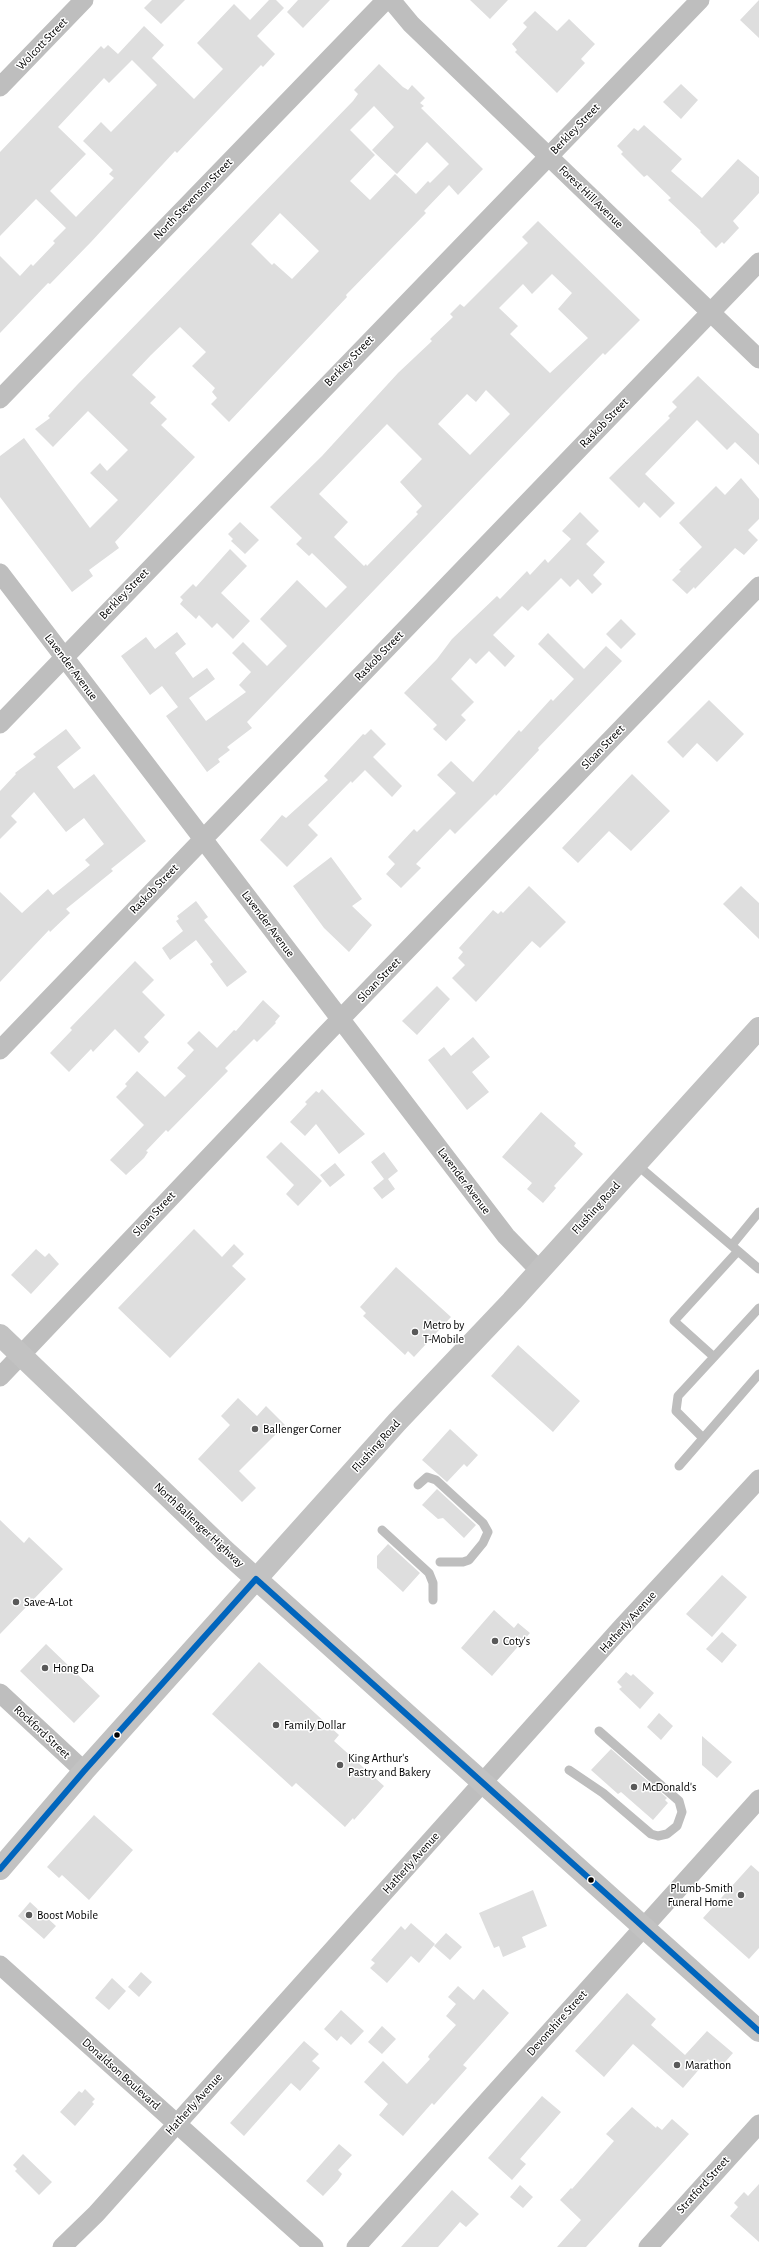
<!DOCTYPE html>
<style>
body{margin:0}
canvas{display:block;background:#fff}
</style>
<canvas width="759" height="2247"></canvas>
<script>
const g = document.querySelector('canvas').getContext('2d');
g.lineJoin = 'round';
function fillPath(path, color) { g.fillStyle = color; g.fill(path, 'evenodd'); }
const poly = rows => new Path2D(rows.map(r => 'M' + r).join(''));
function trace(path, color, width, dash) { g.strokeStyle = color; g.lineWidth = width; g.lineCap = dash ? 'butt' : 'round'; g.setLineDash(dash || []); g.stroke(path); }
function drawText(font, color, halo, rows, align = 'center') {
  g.font = font + ' "Alegreya Sans",sans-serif'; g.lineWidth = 3; g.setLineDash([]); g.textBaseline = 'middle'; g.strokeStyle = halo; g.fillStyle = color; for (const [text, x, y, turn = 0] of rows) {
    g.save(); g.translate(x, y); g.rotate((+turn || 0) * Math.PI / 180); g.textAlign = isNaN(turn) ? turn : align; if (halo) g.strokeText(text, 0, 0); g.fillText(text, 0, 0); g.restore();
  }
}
fillPath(poly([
 [152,0,185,0,161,24,144,8],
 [269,0,276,0,284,8,257,36,275,54,263,67,261,65,177,153,175,151,91,242,50,284,48,283,0,333,0,256,20,276,31,264,33,266,55,243,53,241,66,228,36,199,0,236,0,152,101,46,104,49,108,45,118,54,144,26,164,45,152,58,194,99,223,69,197,43,234,4,250,20],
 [132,60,157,85,111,132,101,122,83,141,113,170,109,174,114,178,76,217,50,191,86,154,58,127,104,78,109,83],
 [298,0,330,0,303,28,287,12],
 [470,0,508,0,490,19],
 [759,0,759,38,740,20],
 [535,11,557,31,569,19,595,44,581,59,585,63,557,93,515,52,517,50,512,44,527,27,523,23],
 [379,64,403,87,408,90,412,85,425,98,420,103,424,106,421,108,483,169,458,195,449,185,424,211,426,213,346,295,347,297,229,422,211,404,217,398,212,392,215,388,192,366,206,352,180,327,151,355,132,375,156,397,150,403,167,419,161,425,195,457,115,542,119,548,89,570,93,576,72,592,0,497,0,456,24,438,90,528,118,500,90,473,100,463,107,471,128,450,88,411,53,447,35,429,50,418,48,416,77,385,353,101,358,94,354,90],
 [374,106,394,127,372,150,397,174,427,142,449,164,430,183,428,181,416,194,395,174,370,200,350,181,375,155,350,130],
 [280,213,319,251,292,279,274,263,272,265,251,244],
 [681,84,698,100,681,119,663,102],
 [644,125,682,159,671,171,702,198,738,159,759,177,759,193,733,221,739,228,724,244,722,242,716,248,700,232,701,231,668,200,671,198,647,175,644,177,621,154,623,152,617,146,634,128,638,131],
 [538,221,640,320,605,355,603,353,560,397,247,722,252,728,227,747,230,750,218,759,220,762,207,772,166,716,178,707,162,686,150,695,121,656,146,637,155,649,177,632,186,644,175,653,193,678,207,668,215,679,189,698,206,721,246,692,239,685,251,672,232,653,243,642,267,666,287,646,260,619,297,580,326,608,347,587,312,553,309,556,296,544,302,538,270,507,322,456,398,373,432,341,430,339,453,317,450,314,460,304,464,307,528,243,522,237],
 [552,274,572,293,558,309,588,338,550,373,510,334,518,326,499,308,523,284,532,294],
 [486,390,510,414,470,455,438,424,467,394,476,402],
 [387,424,422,459,400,482,422,506,416,512,418,514,367,566,366,564,364,566,334,537,348,522,319,494],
 [698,376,759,434,759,465,735,442,727,450,697,420,645,474,675,503,660,518,644,502,639,508,609,478,670,418,668,416,677,407,672,402],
 [741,478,759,499,759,519,748,530,758,540,744,555,735,548,695,589,694,587,687,594,672,580,681,571,679,570,702,547,679,523,716,486,725,495],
 [580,512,599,531,586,544,605,562,593,575,602,584,592,594,578,579,570,587,561,578,528,611,522,606,493,635,515,656,505,667,489,651,476,664,470,658,451,679,474,702,461,715,466,720,446,741,433,729,437,725,404,693,437,659,452,639,497,596,500,599,527,571,530,575,545,559,548,563,571,539,562,531],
 [240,522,259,540,245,554,231,541,233,539,228,534],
 [230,549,247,566,221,593,250,621,233,639,217,623,212,628,199,615,196,619,180,604,183,600,180,597,193,584,196,587],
 [621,619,636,634,621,649,606,634],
 [548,633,584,669,606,646,622,661,538,748,539,750,496,796,495,794,455,834,450,829,416,864,421,868,401,888,386,874,395,864,388,857,414,829,417,832,456,793,437,775,451,761,473,782,519,730,521,732,551,699,553,701,574,679,538,644],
 [709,700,744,734,717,762,697,743,683,758,667,742],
 [66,729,81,748,57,767,74,789,94,774,146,841,111,869,113,871,66,909,70,913,50,932,49,930,0,982,0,892,22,913,48,889,53,895,90,865,85,860,104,844,84,818,66,832,34,792,11,816,17,822,0,839,0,791,16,774,15,773,36,757,33,754],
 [371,729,386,744,373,757,402,786,392,797,365,770,352,783,351,781,308,825,318,835,287,867,260,840,282,815,286,818,328,780,324,776,363,734,365,735],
 [632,774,670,811,631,851,609,831,578,863,562,848],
 [331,857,362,899,352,906,372,925,349,952,324,928,293,886],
 [529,886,566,922,540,948,532,941,476,1002,452,978,465,965,458,958,463,952,459,948,493,910,498,914,501,911,503,913],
 [741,886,759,903,759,939,723,904],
 [196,901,208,917,204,920,247,972,227,987,210,964,213,962,196,940,170,960,162,948,183,931,176,921,179,919,177,916],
 [135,961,154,980,142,992,165,1015,144,1037,149,1042,139,1053,115,1029,93,1052,91,1049,69,1072,50,1053,72,1030,70,1028],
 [437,986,450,999,417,1035,402,1021],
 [263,1000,280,1016,275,1022,276,1023,257,1042,254,1039,225,1068,228,1071,168,1132,166,1130,146,1151,148,1152,144,1158,126,1175,110,1160,144,1125,116,1097,127,1086,125,1084,137,1071,165,1097,186,1076,177,1068,194,1050,187,1043,199,1031,217,1048,234,1030,236,1031],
 [473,1037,490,1057,472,1072,489,1092,467,1110,428,1060,444,1047,451,1056],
 [322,1089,365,1134,339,1154,316,1124,305,1136,290,1122,307,1104,305,1102,316,1091,319,1093],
 [541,1112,576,1143,574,1146,583,1154,554,1186,556,1188,543,1203,527,1189,532,1183,502,1157],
 [281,1142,322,1181,298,1206,286,1194,294,1185,266,1157],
 [384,1152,398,1171,388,1179,395,1189,382,1199,373,1188,384,1179,371,1162],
 [335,1163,345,1175,330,1187,320,1175],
 [194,1229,222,1257,234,1244,244,1254,232,1266,246,1279,170,1358,118,1308],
 [36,1249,45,1257,49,1253,59,1264,31,1294,11,1275],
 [396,1267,451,1317,414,1357,408,1351,405,1355,363,1316,366,1313,360,1307],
 [518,1345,580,1401,553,1432,491,1376],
 [238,1398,257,1416,266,1406,285,1425,239,1471,256,1488,242,1502,198,1459,230,1425,221,1416],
 [450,1429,478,1455,467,1467,464,1464,447,1482,422,1460],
 [437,1489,476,1525,464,1538,443,1518,438,1519,422,1505],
 [0,1520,24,1543,29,1537,63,1569,0,1634],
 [388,1544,420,1573,403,1592,377,1568,377,1556],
 [722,1575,747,1597,712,1637,686,1614],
 [494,1610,514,1628,518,1623,530,1633,492,1676,461,1648],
 [722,1632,737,1645,722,1663,706,1649],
 [46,1644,100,1696,74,1723,20,1671],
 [259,1662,339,1735,334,1741,384,1786,354,1820,353,1818,345,1827,296,1783,292,1787,212,1714],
 [626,1672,631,1676,633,1674,654,1693,640,1709,619,1689,622,1687,617,1682],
 [659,1713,673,1726,661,1740,647,1727],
 [702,1736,732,1762,717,1778,702,1765],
 [611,1749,667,1798,665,1800,668,1803,653,1820,621,1792,618,1794,591,1770],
 [94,1815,133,1850,89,1900,62,1875,59,1878,47,1867],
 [751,1865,759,1872,759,1948,749,1959,703,1918],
 [533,1890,547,1926,522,1937,526,1947,503,1957,499,1946,494,1948,479,1913],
 [30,1902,56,1926,44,1939,18,1916],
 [411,1923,435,1944,419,1963,411,1956,387,1983,370,1968,375,1963,371,1960,401,1926,405,1930],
 [446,1933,462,1947,450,1960,434,1946],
 [141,1972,152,1982,139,1997,128,1987],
 [112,1978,126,1991,109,2010,95,1998],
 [458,1986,474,2000,483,1989,509,2013,463,2065,467,2068,434,2105,432,2103,403,2136,379,2115,388,2104,364,2082,383,2061,407,2084,430,2059,428,2057,429,2055,456,2025,446,2016,456,2004,448,1997],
 [627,1993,656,2019,651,2025,685,2055,707,2031,733,2053,719,2069,708,2059,683,2088,633,2044,604,2077,575,2051],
 [341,2010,364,2031,351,2045,341,2036,337,2041,324,2029],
 [382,2026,396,2039,382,2054,368,2042],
 [304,2041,319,2054,312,2061,320,2068,300,2091,291,2083,244,2136,230,2123],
 [85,2089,95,2099,92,2102,94,2104,75,2126,60,2112,79,2091,82,2093],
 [542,2096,561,2112,520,2159,526,2164,512,2180,488,2158],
 [632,2107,656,2128,657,2126,662,2130,672,2119,689,2134,586,2247,557,2247,581,2220,560,2200,571,2188,572,2189,614,2141,606,2134],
 [339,2144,352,2155,338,2170,342,2174,338,2180,323,2196,306,2181],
 [23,2154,52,2182,39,2195,15,2171,17,2169,13,2165],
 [759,2184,759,2242,730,2216,738,2207,734,2203,744,2192,748,2196],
 [520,2185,533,2197,523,2208,510,2197],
 [452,2190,479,2214,466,2227,460,2222,438,2247,401,2247]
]), '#dedede');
trace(poly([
 [636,1164,738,1251],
 [732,1245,759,1212],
 [759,1269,738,1251,674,1321,714,1357,759,1308],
 [703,1438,676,1411,678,1396,714,1357],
 [679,1466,759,1374],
 [418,1485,427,1477,436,1480,483,1523,488,1532,483,1543,469,1560,463,1562,440,1562],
 [382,1530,429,1573,433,1583,433,1600],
 [569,1770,603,1793,651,1834,658,1836,667,1834,677,1826,682,1812,679,1801,599,1731]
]), '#bebebe', 9);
trace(poly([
 [391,0,411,24,759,359],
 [0,87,84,0],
 [0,399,386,0],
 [0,573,506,1236,540,1271],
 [0,724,700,0],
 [0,1050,759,262],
 [0,1377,325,1035,759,586],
 [0,1693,84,1771],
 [0,1965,314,2247],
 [62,2247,96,2214,621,1628,759,1479],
 [356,2247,759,1799],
 [648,2247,759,2124]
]), '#bebebe', 19);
trace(poly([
 [0,1335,224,1550,759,2031],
 [0,1869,84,1771,397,1422,512,1301,759,1028]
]), '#c2c2c2', 22);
trace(poly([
 [0,1869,84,1771,256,1579,759,2031]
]), '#0065bd', 6);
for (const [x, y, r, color] of [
 [415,1332,4,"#595959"],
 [255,1429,4,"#595959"],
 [16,1602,4,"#595959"],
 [495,1641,4,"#595959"],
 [45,1668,4,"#595959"],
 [276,1725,4,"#595959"],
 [117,1735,3.5,"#000"],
 [340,1765,4,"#595959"],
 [634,1787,4,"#595959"],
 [591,1880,3.5,"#000"],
 [741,1895,4,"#595959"],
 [29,1915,4,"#595959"],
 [677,2065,4,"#595959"]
]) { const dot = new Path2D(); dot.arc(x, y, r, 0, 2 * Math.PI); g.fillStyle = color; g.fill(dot); trace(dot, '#fff', 1.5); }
drawText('12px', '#000', '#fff', [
 ["Wolcott Street",42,44,-46],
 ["Berkley Street",575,129,-46],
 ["Forest Hill Avenue",591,197,44],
 ["North Stevenson Street",193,199,-46],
 ["Berkley Street",349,361,-46],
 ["Raskob Street",604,423,-46],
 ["Berkley Street",124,594,-46],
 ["Raskob Street",379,656,-46],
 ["Lavender Avenue",71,667,53],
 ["Sloan Street",603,747,-46],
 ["Raskob Street",154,889,-46],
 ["Lavender Avenue",268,924,53],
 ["Sloan Street",379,980,-46],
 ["Lavender Avenue",464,1181,53],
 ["Flushing Road",596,1208,-48],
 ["Sloan Street",154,1214,-47],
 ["Flushing Road",376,1446,-48],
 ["North Ballenger Highway",199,1525,43],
 ["Hatherly Avenue",628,1622,-48],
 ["Rockford Street",42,1732,43],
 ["Hatherly Avenue",411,1863,-48],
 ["Devonshire Street",557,2023,-48],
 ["Donaldson Boulevard",121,2074,42],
 ["Hatherly Avenue",194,2104,-48],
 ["Stratford Street",703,2185,-48]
]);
drawText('12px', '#000', '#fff', [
 ["Metro by",423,1325],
 ["T-Mobile",423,1339],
 ["Ballenger Corner",263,1429],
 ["Save-A-Lot",24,1602],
 ["Coty's",503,1641],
 ["Hong Da",53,1668],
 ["Family Dollar",284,1725],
 ["King Arthur's",348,1758],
 ["Pastry and Bakery",348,1772],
 ["McDonald's",642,1787],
 ["Plumb-Smith",733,1888,"right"],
 ["Funeral Home",733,1902,"right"],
 ["Boost Mobile",37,1915],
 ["Marathon",685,2065]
], 'left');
</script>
